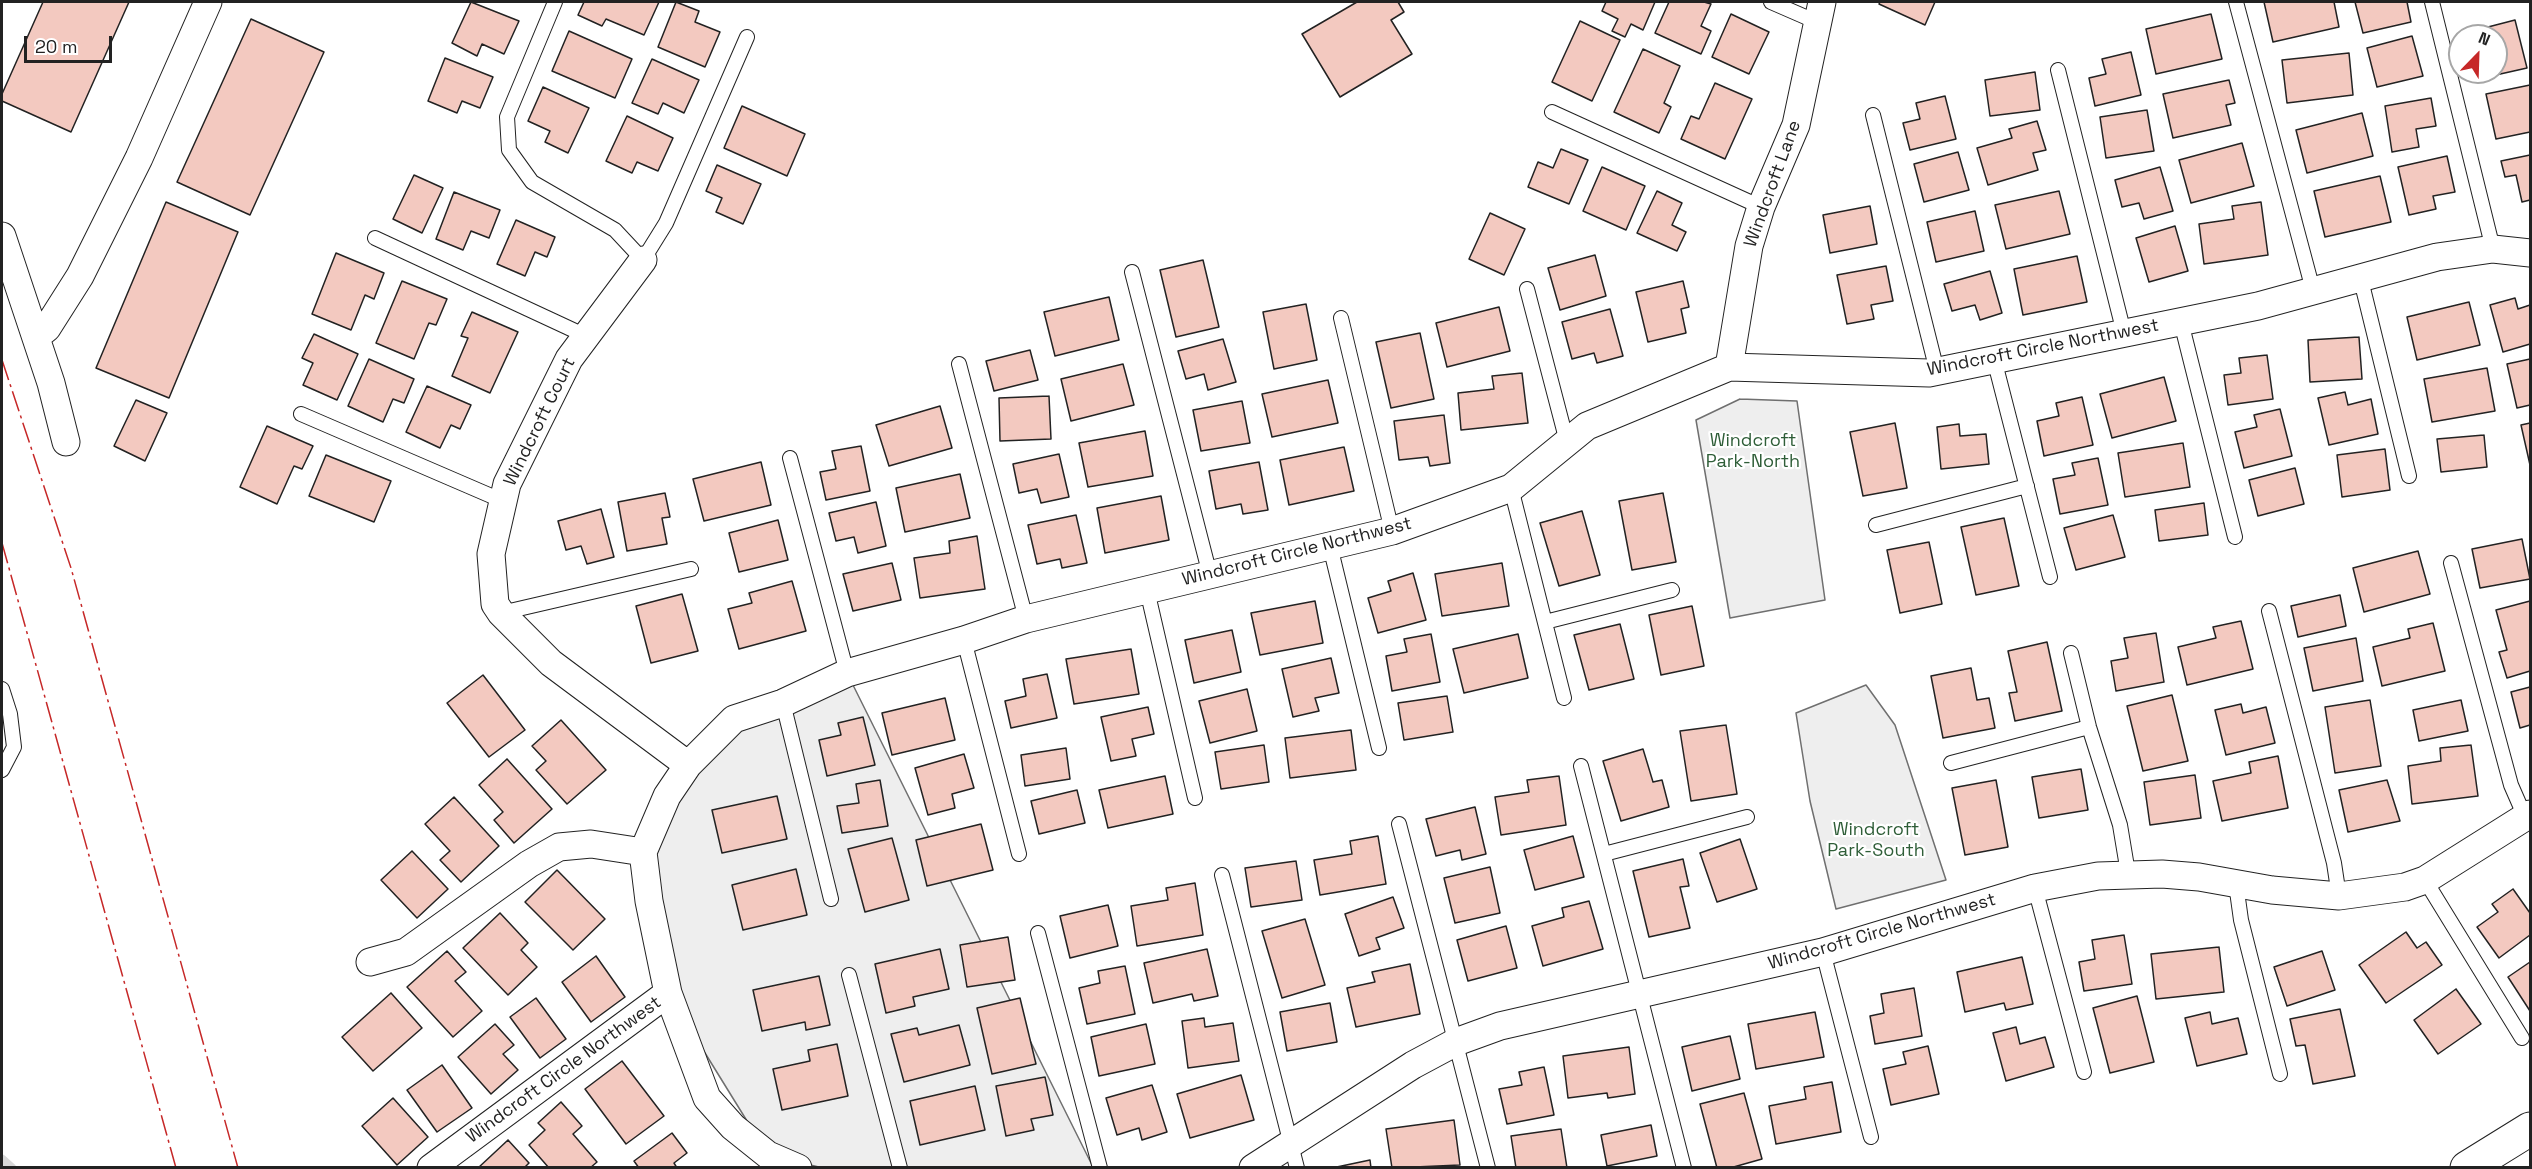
<!DOCTYPE html>
<style>
body{margin:0}
#map{position:relative;width:2532px;height:1169px;overflow:hidden;background:#fff;font-family:"Space Grotesk",sans-serif}
canvas{display:block}
.frame{position:absolute;inset:0;border:3px solid #222;pointer-events:none}
.north{position:absolute;left:2448px;top:24px;width:60px;height:60px;box-sizing:border-box;background:#fff;border:2px solid #a7a7a7;border-radius:50%;rotate:23deg;font-size:16px;font-weight:700;line-height:24px;text-align:center;color:#222}
.north::after{content:'';display:block;margin:auto;width:21px;height:27px;background:#c62828;clip-path:polygon(50% 0,100% 100%,50% 72%,0 100%)}
.scale{position:absolute;left:24px;top:36px;width:88px;height:27px;box-sizing:border-box;border:3px solid #222;border-top:0;padding-left:8px;font-size:18px;line-height:21px;white-space:nowrap;color:#222;-webkit-text-stroke:4px #fff;paint-order:stroke}
</style>
<div id="map">
<canvas width="2532" height="1169"></canvas>
<div class="frame"></div>
<div class="north">N</div>
<div class="scale">20 m</div>
</div>
<script>
const g = document.querySelector('canvas').getContext('2d');
g.lineJoin = 'round';
function fillPath(path, color) { g.fillStyle = color; g.fill(path, 'evenodd'); }
const poly = rows => new Path2D(rows.map(r => 'M' + r).join(''));
function trace(path, color, width, dash) { g.strokeStyle = color; g.lineWidth = width; g.lineCap = dash ? 'butt' : 'round'; g.setLineDash(dash || []); g.stroke(path); }
function drawText(font, color, halo, rows, align = 'center') {
  g.font = font + ' "Space Grotesk",sans-serif'; g.lineWidth = 4.5; g.setLineDash([]); g.textBaseline = 'middle'; g.strokeStyle = halo; g.fillStyle = color; for (const [text, x, y, turn = 0] of rows) {
    g.save(); g.translate(x, y); g.rotate((+turn || 0) * Math.PI / 180); g.textAlign = isNaN(turn) ? turn : align; if (halo) g.strokeText(text, 0, 0); g.fillText(text, 0, 0); g.restore();
  }
}
const green = poly([
 [1740,399,1797,401,1825,600,1730,618,1696,420,1740,399],
 [847,673,1093,1167,823,1168,768,1155,668,993,643,852,688,765,783,703,847,673],
 [1866,685,1895,725,1946,880,1836,909,1810,801,1796,713,1866,685]
]);
fillPath(green, '#eee');
trace(green, '#6f6f6f', 1.5);
trace(poly([
 [2,1159,12,1168]
]), '#d9d9d9', 9);
const building = poly([
 [43,2,129,2,71,132,2,101,2,94,43,2],
 [471,2,519,21,504,54,482,44,477,56,452,43,471,2],
 [584,2,659,2,644,35,606,19,602,26,578,15,584,2],
 [676,2,699,11,695,22,720,32,705,67,658,47,676,2],
 [1357,2,1398,2,1404,12,1391,20,1412,54,1340,97,1302,34,1357,2],
 [1606,2,1655,2,1643,30,1631,24,1625,37,1612,31,1618,19,1602,11,1606,2],
 [1669,2,1704,2,1711,4,1701,26,1711,31,1701,54,1655,33,1669,2],
 [1880,2,1935,2,1925,25,1879,4,1880,2],
 [2264,2,2334,2,2339,27,2273,42,2264,2],
 [2355,2,2407,2,2411,22,2363,33,2355,2],
 [1731,14,1769,32,1749,74,1712,57,1731,14],
 [2211,14,2222,59,2156,74,2146,29,2211,14],
 [251,19,324,52,250,215,177,182,251,19],
 [2515,20,2527,68,2478,79,2476,72,2496,72,2496,36,2490,36,2488,27,2515,20],
 [1580,21,1620,40,1592,101,1552,82,1580,21],
 [569,31,632,59,615,98,552,71,569,31],
 [2412,36,2423,76,2377,87,2367,48,2412,36],
 [1643,49,1680,66,1664,103,1671,107,1659,133,1614,112,1643,49],
 [2131,52,2141,95,2095,106,2089,78,2106,74,2102,59,2131,52],
 [2349,53,2353,95,2287,103,2282,60,2349,53],
 [445,58,493,77,480,108,462,101,457,113,428,101,445,58],
 [652,59,699,80,684,113,663,103,658,114,632,103,652,59],
 [2035,72,2040,110,1990,116,1985,80,2035,72],
 [2229,80,2235,103,2226,105,2231,125,2173,138,2163,94,2229,80],
 [1715,83,1752,99,1725,159,1681,139,1691,116,1699,119,1715,83],
 [2530,85,2530,132,2496,139,2486,94,2530,85],
 [543,87,589,108,568,153,545,142,550,131,528,121,543,87],
 [1945,96,1956,139,1910,150,1903,123,1920,119,1916,103,1945,96],
 [2431,98,2436,126,2416,129,2419,147,2392,152,2385,106,2431,98],
 [742,106,805,134,787,176,724,148,742,106],
 [2147,110,2154,151,2106,158,2100,117,2147,110],
 [2362,113,2373,156,2307,173,2296,130,2362,113],
 [627,116,673,138,658,171,637,162,632,173,606,161,627,116],
 [2037,121,2046,150,2033,153,2038,170,1988,185,1977,148,2012,138,2009,129,2037,121],
 [2242,143,2254,186,2191,203,2179,160,2242,143],
 [1561,149,1588,160,1569,204,1528,187,1538,162,1553,168,1561,149],
 [1958,152,1969,190,1924,202,1914,164,1958,152],
 [2530,155,2530,200,2522,202,2516,175,2505,177,2501,161,2530,155],
 [2447,156,2455,192,2433,196,2436,209,2409,215,2398,167,2447,156],
 [717,165,761,184,743,224,716,212,722,198,706,191,717,165],
 [1602,167,1645,186,1626,230,1583,211,1602,167],
 [2160,167,2173,211,2144,219,2139,203,2122,207,2115,180,2160,167],
 [414,175,443,188,422,233,393,219,414,175],
 [2380,176,2391,222,2325,237,2314,191,2380,176],
 [1657,191,1682,203,1672,225,1686,232,1677,251,1637,233,1657,191],
 [2059,191,2070,234,2006,249,1995,205,2059,191],
 [454,192,500,210,489,238,471,231,463,250,436,239,454,192],
 [166,202,238,232,169,398,96,368,166,202],
 [2261,202,2268,255,2204,264,2199,224,2234,219,2232,206,2261,202],
 [1870,206,1877,244,1830,253,1823,215,1870,206],
 [1975,211,1984,251,1936,262,1927,222,1975,211],
 [1490,213,1525,229,1504,275,1469,259,1490,213],
 [516,220,555,237,547,257,535,252,525,276,497,264,516,220],
 [2175,226,2188,271,2149,282,2136,238,2175,226],
 [336,253,384,273,374,299,365,295,351,330,312,314,336,253],
 [1595,255,1606,296,1560,310,1548,268,1595,255],
 [2077,256,2087,302,2023,315,2014,269,2077,256],
 [1203,260,1219,327,1176,337,1160,270,1203,260],
 [1886,266,1893,301,1871,305,1874,319,1847,324,1837,275,1886,266],
 [1990,271,2002,313,1980,320,1975,305,1952,311,1944,284,1990,271],
 [402,281,447,299,436,325,429,323,414,359,376,343,402,281],
 [1683,281,1689,307,1681,309,1686,333,1648,342,1636,292,1683,281],
 [1109,297,1119,340,1055,356,1044,312,1109,297],
 [2515,298,2518,309,2530,305,2530,344,2503,352,2490,305,2515,298],
 [2469,302,2480,345,2417,360,2407,317,2469,302],
 [1306,304,1317,360,1274,369,1263,312,1306,304],
 [1499,307,1510,351,1447,367,1436,323,1499,307],
 [1610,309,1623,356,1597,363,1594,353,1572,359,1562,322,1610,309],
 [472,312,518,332,490,393,452,376,468,338,461,336,472,312],
 [1420,333,1434,399,1391,408,1376,342,1420,333],
 [314,334,358,354,337,400,303,385,313,363,302,358,314,334],
 [2359,337,2362,379,2310,382,2308,340,2359,337],
 [1223,339,1236,382,1208,390,1204,374,1186,379,1178,351,1223,339],
 [1030,350,1038,380,994,391,986,361,1030,350],
 [2267,355,2273,399,2228,405,2224,375,2241,373,2239,358,2267,355],
 [369,359,414,379,404,403,393,399,383,422,348,406,369,359],
 [2530,359,2530,405,2517,408,2507,364,2530,359],
 [1123,364,1134,405,1071,421,1061,379,1123,364],
 [2487,368,2495,411,2432,422,2424,379,2487,368],
 [1522,373,1528,423,1461,430,1458,393,1494,389,1492,376,1522,373],
 [2164,377,2176,421,2112,438,2100,394,2164,377],
 [1328,380,1338,423,1272,437,1262,394,1328,380],
 [427,386,471,405,460,429,451,425,440,448,406,432,427,386],
 [2345,392,2348,405,2371,399,2378,434,2329,445,2318,398,2345,392],
 [1049,396,1051,439,1000,441,999,398,1049,396],
 [2082,397,2093,445,2044,456,2037,421,2059,416,2056,403,2082,397],
 [136,400,167,413,145,461,114,446,136,400],
 [1242,401,1250,443,1201,451,1193,410,1242,401],
 [940,406,952,448,889,466,876,425,940,406],
 [2280,409,2292,456,2244,468,2235,432,2257,427,2254,415,2280,409],
 [1444,415,1450,463,1430,466,1428,457,1399,460,1394,421,1444,415],
 [1895,423,1907,488,1863,496,1850,432,1895,423],
 [2530,423,2530,465,2521,425,2530,423],
 [1959,424,1960,436,1986,434,1989,464,1941,469,1937,427,1959,424],
 [267,426,313,446,302,469,294,466,277,504,240,487,267,426],
 [1145,431,1153,476,1088,487,1079,443,1145,431],
 [2484,435,2487,467,2441,472,2437,439,2484,435],
 [2183,443,2190,487,2125,497,2118,453,2183,443],
 [861,446,870,491,826,500,820,472,836,469,832,451,861,446],
 [1344,447,1354,491,1289,505,1280,460,1344,447],
 [2385,449,2390,490,2342,497,2337,455,2385,449],
 [1059,454,1069,497,1041,503,1037,489,1019,493,1013,464,1059,454],
 [326,455,391,481,374,522,309,496,326,455],
 [2098,458,2108,505,2060,514,2053,479,2075,475,2072,463,2098,458],
 [761,462,771,505,704,521,693,479,761,462],
 [1259,462,1268,510,1243,514,1241,504,1216,509,1209,471,1259,462],
 [2295,468,2304,504,2258,516,2249,480,2295,468],
 [960,474,970,518,905,532,896,488,960,474],
 [665,493,670,517,662,518,667,544,627,551,618,502,665,493],
 [1663,493,1676,562,1632,570,1619,501,1663,493],
 [1161,496,1169,540,1105,553,1097,508,1161,496],
 [876,502,886,546,858,553,854,537,836,541,829,513,876,502],
 [2204,503,2208,535,2159,541,2155,510,2204,503],
 [601,509,614,557,587,564,581,546,566,550,558,521,601,509],
 [1582,511,1600,575,1559,586,1540,523,1582,511],
 [1076,515,1087,563,1062,568,1060,559,1037,564,1028,525,1076,515],
 [2113,515,2125,557,2076,570,2064,528,2113,515],
 [2004,518,2019,586,1976,595,1961,527,2004,518],
 [778,520,788,560,739,572,729,533,778,520],
 [977,536,985,589,920,598,914,558,950,553,949,541,977,536],
 [2522,539,2530,579,2480,588,2472,549,2522,539],
 [1929,542,1942,604,1900,613,1887,550,1929,542],
 [2418,551,2430,594,2364,612,2353,568,2418,551],
 [892,563,901,600,853,611,843,574,892,563],
 [1502,563,1509,606,1442,616,1435,574,1502,563],
 [1413,573,1426,620,1378,633,1368,598,1391,591,1388,581,1413,573],
 [792,581,806,631,739,649,728,609,752,603,749,593,792,581],
 [682,594,698,651,651,663,636,606,682,594],
 [2340,595,2346,626,2298,637,2291,606,2340,595],
 [1315,601,1323,643,1260,655,1251,613,1315,601],
 [2530,601,2530,671,2507,678,2499,652,2507,650,2496,610,2530,601],
 [1692,606,1704,666,1661,675,1649,615,1692,606],
 [2241,621,2253,669,2187,685,2178,647,2216,638,2213,627,2241,621],
 [2433,623,2445,671,2382,686,2373,647,2410,638,2408,629,2433,623],
 [1620,624,1634,679,1589,690,1574,635,1620,624],
 [1232,630,1241,672,1194,683,1185,640,1232,630],
 [2156,633,2164,682,2116,691,2111,661,2128,658,2124,638,2156,633],
 [1431,634,1440,682,1392,691,1386,656,1407,652,1404,639,1431,634],
 [1518,634,1528,678,1464,693,1453,649,1518,634],
 [2356,638,2363,681,2313,691,2304,648,2356,638],
 [2047,642,2062,711,2015,721,2009,693,2017,692,2008,651,2047,642],
 [1131,649,1139,694,1074,704,1066,659,1131,649],
 [1331,658,1339,693,1315,698,1319,711,1293,717,1282,669,1331,658],
 [1971,668,1977,700,1989,698,1995,728,1943,738,1931,676,1971,668],
 [1047,674,1057,718,1011,728,1005,701,1026,696,1023,679,1047,674],
 [483,675,525,730,489,757,447,703,483,675],
 [2530,687,2530,725,2520,728,2511,692,2530,687],
 [1247,689,1257,731,1210,743,1199,701,1247,689],
 [2172,695,2188,761,2143,771,2127,706,2172,695],
 [1447,696,1453,732,1404,740,1398,703,1447,696],
 [945,698,955,740,892,755,882,713,945,698],
 [2370,700,2381,766,2335,773,2325,707,2370,700],
 [2461,700,2468,731,2419,741,2413,710,2461,700],
 [2241,704,2243,713,2266,707,2275,743,2226,755,2215,710,2241,704],
 [1148,707,1154,734,1132,739,1136,756,1111,761,1101,717,1148,707],
 [863,717,875,765,827,776,819,740,841,735,838,723,863,717],
 [561,720,606,770,567,804,536,770,546,761,532,746,561,720],
 [1726,725,1737,794,1691,801,1680,731,1726,725],
 [1351,730,1356,770,1290,778,1285,738,1351,730],
 [1264,745,1269,782,1221,789,1215,752,1264,745],
 [2471,745,2478,796,2412,804,2408,766,2441,761,2440,748,2471,745],
 [1066,748,1070,779,1025,786,1021,755,1066,748],
 [1643,749,1653,782,1662,780,1669,807,1621,821,1603,761,1643,749],
 [964,754,974,788,952,794,955,808,928,815,915,768,964,754],
 [2278,756,2288,808,2222,821,2213,781,2251,773,2249,762,2278,756],
 [507,759,552,809,514,843,494,820,503,812,479,785,507,759],
 [2081,769,2088,810,2039,818,2032,777,2081,769],
 [2195,775,2201,818,2150,825,2144,782,2195,775],
 [1165,776,1173,814,1108,828,1099,790,1165,776],
 [1559,776,1566,825,1501,835,1495,797,1529,792,1527,780,1559,776],
 [880,780,888,826,842,833,837,806,859,803,856,784,880,780],
 [1996,780,2008,847,1965,855,1952,788,1996,780],
 [2387,780,2400,821,2348,832,2339,790,2387,780],
 [1077,790,1085,823,1039,834,1031,801,1077,790],
 [777,796,787,839,722,853,712,810,777,796],
 [454,797,499,846,461,882,440,860,450,851,425,824,454,797],
 [1475,807,1486,854,1462,860,1460,850,1436,856,1426,819,1475,807],
 [981,824,993,870,927,886,916,840,981,824],
 [1378,836,1386,884,1320,895,1314,860,1352,854,1350,841,1378,836],
 [1573,836,1584,877,1535,890,1524,850,1573,836],
 [892,838,909,900,865,912,848,849,892,838],
 [1740,839,1757,889,1717,902,1700,853,1740,839],
 [412,851,448,889,417,918,381,880,412,851],
 [1683,859,1689,886,1680,887,1690,928,1649,937,1633,871,1683,859],
 [1296,861,1302,900,1251,907,1245,868,1296,861],
 [1490,867,1500,913,1455,923,1444,878,1490,867],
 [796,869,807,915,743,930,732,885,796,869],
 [557,870,605,919,573,950,525,902,557,870],
 [1195,883,1203,935,1137,946,1131,906,1168,900,1166,888,1195,883],
 [2513,889,2530,913,2530,935,2499,958,2477,927,2498,912,2492,904,2513,889],
 [1393,897,1404,928,1376,938,1380,949,1359,956,1345,914,1393,897],
 [1589,901,1603,949,1543,966,1532,926,1564,917,1562,908,1589,901],
 [1108,905,1118,946,1070,958,1060,916,1108,905],
 [500,913,528,943,521,950,537,967,508,995,463,948,500,913],
 [1305,919,1325,985,1282,998,1262,931,1305,919],
 [1506,926,1517,968,1468,981,1457,940,1506,926],
 [2406,932,2417,948,2426,942,2442,965,2386,1003,2359,965,2406,932],
 [2124,935,2132,984,2084,991,2079,962,2095,959,2092,940,2124,935],
 [1008,937,1015,980,967,987,960,945,1008,937],
 [2219,947,2224,992,2156,999,2151,954,2219,947],
 [940,949,949,989,913,997,915,1006,886,1013,875,964,940,949],
 [1207,949,1218,996,1194,1001,1192,994,1153,1003,1144,963,1207,949],
 [447,951,466,972,455,981,482,1011,453,1037,407,987,447,951],
 [2322,951,2335,990,2287,1006,2274,967,2322,951],
 [596,956,625,997,591,1022,562,982,596,956],
 [2022,957,2033,1004,2006,1010,2004,1003,1965,1012,1957,972,2022,957],
 [2530,962,2530,1011,2508,977,2530,962],
 [1410,964,1420,1014,1356,1027,1347,988,1375,982,1372,972,1410,964],
 [1125,966,1135,1014,1087,1024,1079,988,1100,983,1098,971,1125,966],
 [819,976,830,1025,806,1030,805,1022,762,1031,753,990,819,976],
 [1914,988,1922,1036,1875,1044,1870,1016,1884,1013,1881,994,1914,988],
 [2456,989,2481,1024,2438,1054,2414,1020,2456,989],
 [391,993,422,1028,373,1071,342,1037,391,993],
 [2137,996,2154,1062,2110,1073,2093,1008,2137,996],
 [536,998,566,1039,540,1058,510,1017,536,998],
 [1020,998,1036,1064,992,1074,977,1008,1020,998],
 [1330,1003,1337,1042,1287,1051,1280,1012,1330,1003],
 [2340,1009,2355,1076,2313,1084,2305,1045,2296,1046,2290,1019,2340,1009],
 [1815,1012,1824,1057,1756,1069,1748,1024,1815,1012],
 [2210,1012,2212,1024,2238,1018,2247,1054,2197,1066,2185,1018,2210,1012],
 [1204,1018,1205,1027,1233,1023,1239,1061,1188,1068,1182,1021,1204,1018],
 [495,1024,514,1045,503,1054,518,1070,491,1094,458,1057,495,1024],
 [1146,1024,1155,1064,1099,1076,1091,1037,1146,1024],
 [959,1025,970,1065,904,1082,891,1034,917,1028,919,1035,959,1025],
 [2016,1027,2020,1044,2045,1037,2054,1067,2006,1081,1993,1033,2016,1027],
 [1730,1036,1740,1079,1692,1091,1682,1047,1730,1036],
 [837,1044,848,1096,782,1110,773,1069,810,1061,808,1050,837,1044],
 [1928,1046,1939,1094,1891,1105,1883,1069,1906,1064,1903,1052,1928,1046],
 [1629,1047,1635,1094,1608,1098,1607,1093,1568,1098,1563,1056,1629,1047],
 [622,1061,664,1116,626,1144,585,1089,622,1061],
 [442,1065,472,1108,437,1132,407,1090,442,1065],
 [1544,1067,1554,1115,1507,1124,1499,1089,1522,1085,1519,1072,1544,1067],
 [1241,1075,1254,1120,1190,1138,1177,1094,1241,1075],
 [1045,1077,1053,1115,1031,1119,1034,1130,1006,1136,996,1086,1045,1077],
 [1832,1082,1841,1132,1776,1144,1769,1106,1806,1099,1804,1087,1832,1082],
 [1152,1085,1167,1132,1142,1140,1139,1128,1117,1135,1106,1098,1152,1085],
 [975,1086,985,1130,920,1145,910,1101,975,1086],
 [1744,1093,1762,1159,1730,1168,1717,1168,1700,1104,1744,1093],
 [393,1098,428,1137,397,1165,362,1126,393,1098],
 [561,1102,582,1126,573,1134,597,1162,590,1168,549,1168,529,1145,545,1130,538,1123,561,1102],
 [1454,1120,1460,1165,1392,1168,1386,1129,1454,1120],
 [1651,1125,1657,1156,1607,1166,1601,1135,1651,1125],
 [1561,1129,1567,1168,1516,1168,1511,1136,1561,1129],
 [672,1133,687,1153,674,1163,677,1168,639,1168,634,1161,672,1133],
 [508,1140,529,1163,524,1168,478,1168,508,1140],
 [1370,1160,1371,1168,1332,1168,1370,1160]
]);
fillPath(building, '#f3c9c0');
trace(building, '#222', 1.5);
const lane = poly([
 [555,2,507,117,509,150,532,182,615,230,643,260,666,223,747,37],
 [1771,2,1817,22],
 [2236,2,2313,290],
 [2432,2,2493,249],
 [2058,70,2124,333],
 [1552,112,1761,207],
 [1873,115,1937,371],
 [375,238,586,336],
 [1132,272,1210,575],
 [2360,276,2409,476],
 [1527,289,1567,442],
 [1341,318,1392,531],
 [2181,322,2235,537],
 [1994,359,2050,577],
 [959,364,1026,619],
 [301,414,503,501],
 [790,458,847,673],
 [1511,488,1564,698],
 [1876,525,2027,486],
 [1330,546,1379,748],
 [2451,563,2511,785,2525,817],
 [1147,590,1195,798],
 [2269,611,2334,863,2339,896],
 [501,613,691,569],
 [1545,622,1672,590],
 [964,640,1019,854],
 [2071,653,2089,727,2120,825,2128,873],
 [2,689,10,714,14,747,2,770],
 [783,703,831,899],
 [1951,763,2089,727],
 [1581,766,1684,1168],
 [1399,824,1488,1168],
 [1604,854,1747,817],
 [1222,875,1297,1168],
 [2425,880,2522,1038],
 [2236,884,2241,920,2280,1074],
 [2035,888,2084,1072],
 [1038,933,1100,1168],
 [1823,952,1871,1137],
 [849,975,900,1168]
]);
const street = poly([
 [2,236,51,383,66,442],
 [643,260,569,359,507,484,491,554,495,604,501,613,551,663,688,765],
 [36,337,47,328,80,276,139,158,208,2],
 [1729,367,1749,246,1761,207,1796,125,1822,2],
 [370,962,406,952,529,864,559,847,591,844,643,852],
 [431,1168,668,993],
 [798,1168,768,1155,733,1127,707,1098,668,993,649,901,643,852,667,796,688,765,734,719,783,703,847,673,964,640,1026,619,1392,531,1511,488,1587,426,1729,367,1929,373,2258,306,2437,257,2493,249,2530,253],
 [1253,1168,1413,1065,1456,1042,1500,1026,1823,952,2035,888,2098,876,2162,874,2199,877,2272,890,2339,896,2405,887,2425,880,2530,814]
]);
const secondary = poly([
 [2467,1168,2530,1129]
]);
trace(lane, '#222', 16);
trace(street, '#222', 29);
trace(secondary, '#222', 35);
trace(lane, '#fff', 14);
trace(street, '#fff', 27);
trace(secondary, '#fff', 33);
trace(poly([
 [2,360,71,568,238,1168],
 [2,543,176,1168]
]), '#c62828', 1.5, [21, 4.5, 3, 4.5]);
drawText('18px', '#222', '#fff', [
 ["Windcroft Lane",1773,184,-70],
 ["Windcroft Circle Northwest",2043,348,-11],
 ["Windcroft Court",540,422,-64],
 ["Windcroft Circle Northwest",1297,552,-14],
 ["Windcroft Circle Northwest",1882,932,-16],
 ["Windcroft Circle Northwest",564,1070,-36]
]);
drawText('18px', '#2f5e38', '#fff', [
 ["Windcroft",1753,441],
 ["Park-North",1753,462],
 ["Windcroft",1876,830],
 ["Park-South",1876,851]
]);
</script>
